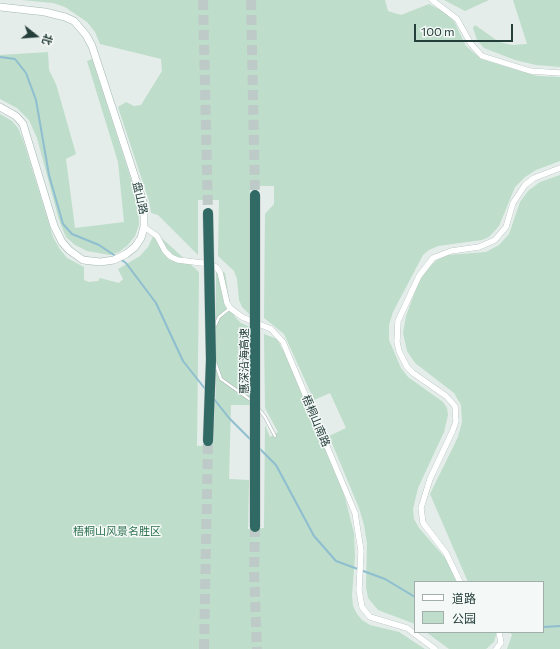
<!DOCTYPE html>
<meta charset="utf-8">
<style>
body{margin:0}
#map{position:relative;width:560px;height:649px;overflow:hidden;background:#e4edea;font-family:Commissioner,"Noto Sans SC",sans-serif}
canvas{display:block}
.legend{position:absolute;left:414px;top:581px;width:130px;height:52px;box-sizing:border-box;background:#f4f9f7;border:1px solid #a1aeab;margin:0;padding:5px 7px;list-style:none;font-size:12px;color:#243e3a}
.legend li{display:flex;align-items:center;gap:8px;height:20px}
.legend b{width:20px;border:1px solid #a1aeab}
.north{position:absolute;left:16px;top:16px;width:40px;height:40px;-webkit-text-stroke:3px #f4f9f7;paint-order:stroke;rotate:107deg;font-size:11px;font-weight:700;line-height:16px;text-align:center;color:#243e3a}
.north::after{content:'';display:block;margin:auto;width:14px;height:18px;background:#243e3a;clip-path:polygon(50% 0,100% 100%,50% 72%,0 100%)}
.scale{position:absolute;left:414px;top:24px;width:99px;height:18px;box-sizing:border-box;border:2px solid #243e3a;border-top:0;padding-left:5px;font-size:12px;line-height:14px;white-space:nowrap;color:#243e3a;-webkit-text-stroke:3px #f4f9f7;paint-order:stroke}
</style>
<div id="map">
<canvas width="560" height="649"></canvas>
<ul class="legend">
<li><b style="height:5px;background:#fff"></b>道路</li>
<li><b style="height:11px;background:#beddca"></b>公园</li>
</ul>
<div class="north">北</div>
<div class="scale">100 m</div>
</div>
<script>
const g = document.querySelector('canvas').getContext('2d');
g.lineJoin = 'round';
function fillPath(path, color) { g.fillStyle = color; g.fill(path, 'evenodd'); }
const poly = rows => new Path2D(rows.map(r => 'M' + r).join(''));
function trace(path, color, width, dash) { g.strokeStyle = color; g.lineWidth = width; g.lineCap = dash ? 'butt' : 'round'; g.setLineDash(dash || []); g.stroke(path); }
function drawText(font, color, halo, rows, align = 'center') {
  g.font = font + ' Commissioner,"Noto Sans SC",sans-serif'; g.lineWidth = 3; g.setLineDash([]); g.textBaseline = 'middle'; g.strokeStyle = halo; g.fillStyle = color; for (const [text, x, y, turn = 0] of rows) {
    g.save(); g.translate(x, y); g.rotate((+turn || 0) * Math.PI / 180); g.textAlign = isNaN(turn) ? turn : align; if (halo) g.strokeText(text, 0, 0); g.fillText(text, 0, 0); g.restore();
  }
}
fillPath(poly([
 [22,0,385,0,388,11,401,15,429,4,444,12,454,21,466,46,481,59,537,76,560,77,560,161,536,170,525,177,515,187,499,226,489,237,482,240,438,246,429,250,423,255,393,312,389,325,389,340,401,368,408,377,443,402,447,408,448,415,444,432,418,488,413,509,414,519,419,528,447,560,457,582,415,582,415,624,378,610,368,598,366,587,367,543,364,525,359,508,329,436,346,428,330,393,314,400,284,334,264,318,265,214,274,204,274,186,250,186,250,315,242,307,239,300,237,279,234,271,218,256,219,200,198,200,198,255,158,215,151,213,149,201,118,107,126,102,134,106,141,105,162,71,161,59,100,44,95,32,87,22,65,7,53,3],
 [444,0,489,0,465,11],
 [513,0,560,0,560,67,536,65,515,60,484,48,477,40,473,28,475,25,499,42,512,45,527,44],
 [48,52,49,70,56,84,76,154,66,159,75,228,124,222,118,162,87,61,92,59,138,201,139,225,135,236,128,245,119,252,110,255,87,251,75,245,66,237,59,220,37,138,29,120,17,108,0,99,0,55],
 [0,114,12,121,18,128,23,140,53,237,59,248,67,258,84,267,84,280,89,282,98,281,100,278,119,283,123,279,118,269,140,256,148,247,155,232,199,272,197,446,213,445,216,388,216,267,225,273,231,309,235,317,241,323,250,327,250,405,231,405,229,479,249,480,248,529,264,528,265,425,270,437,278,432,265,408,264,334,277,339,285,354,344,494,354,533,355,557,352,595,353,606,357,614,362,620,370,625,399,632,425,649,0,649],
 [560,175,560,649,507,649,512,635,510,632,543,632,543,582,468,582,430,494,458,437,462,422,461,405,454,393,415,363,407,351,403,333,406,316,419,281,428,268,437,260,448,255,486,252,499,245,509,234,520,202,528,191,540,182],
 [426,632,496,632,496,635,494,642,486,649,449,649]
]), '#beddca');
trace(poly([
 [0,57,15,59,26,73,36,100,49,175,63,224,72,234,99,245,117,257],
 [120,259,126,263,156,303,183,361,206,390],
 [214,399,229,418,251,440],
 [259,448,276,465,314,536,336,561,385,579,415,597],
 [543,627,560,626]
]), '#8ebecf', 2);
trace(poly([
 [203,0,208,213],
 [251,0,255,195],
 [255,527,254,571,257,649],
 [204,649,208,441]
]), '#becac7', 10, [10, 5]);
const service = poly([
 [215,326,219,317,229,309],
 [215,362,221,379,252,401],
 [258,408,265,417,275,436]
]);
const minor = poly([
 [432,0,457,19,471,44,482,56,530,71,560,73],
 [144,227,157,236,165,251,171,257,178,260,210,264,216,267,220,272,227,303,230,308,242,317,271,329,283,342,355,513,361,551,359,590,362,607,370,617,407,628,435,649],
 [460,582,446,553,423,523,421,508,430,479,453,430,456,421,455,406,446,396,413,373,407,367,399,351,397,342,398,321,419,276,433,258,451,251,479,247,495,240,506,227,513,203,525,185,534,178,560,168],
 [496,649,501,643,499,632]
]);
const secondary = poly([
 [0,7,45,12,65,17,74,21,86,35,92,46,144,205,144,227,141,238,135,247,126,254,114,260,100,262,83,260,69,250,62,242,54,226,23,124,16,116,0,107]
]);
trace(service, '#a7b5b2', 3.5);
trace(minor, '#a7b5b2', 6);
trace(secondary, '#a2b8b3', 8);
trace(service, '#fff', 2.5);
trace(minor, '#fff', 5.5);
trace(secondary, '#fff', 7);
const motorwayBridge = poly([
 [255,195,255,527],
 [208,441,211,360,208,213]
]);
trace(motorwayBridge, '#c2c9c8', 11, []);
trace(motorwayBridge, '#316964', 10);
drawText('11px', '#243e3a', '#f4f9f7', [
 ["盘山路",140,198,77],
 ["惠深沿海高速",244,361,-90],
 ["梧桐山南路",316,421,67]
]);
drawText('11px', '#2f7351', '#f4f9f7', [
 ["梧桐山风景名胜区",117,531]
]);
</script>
